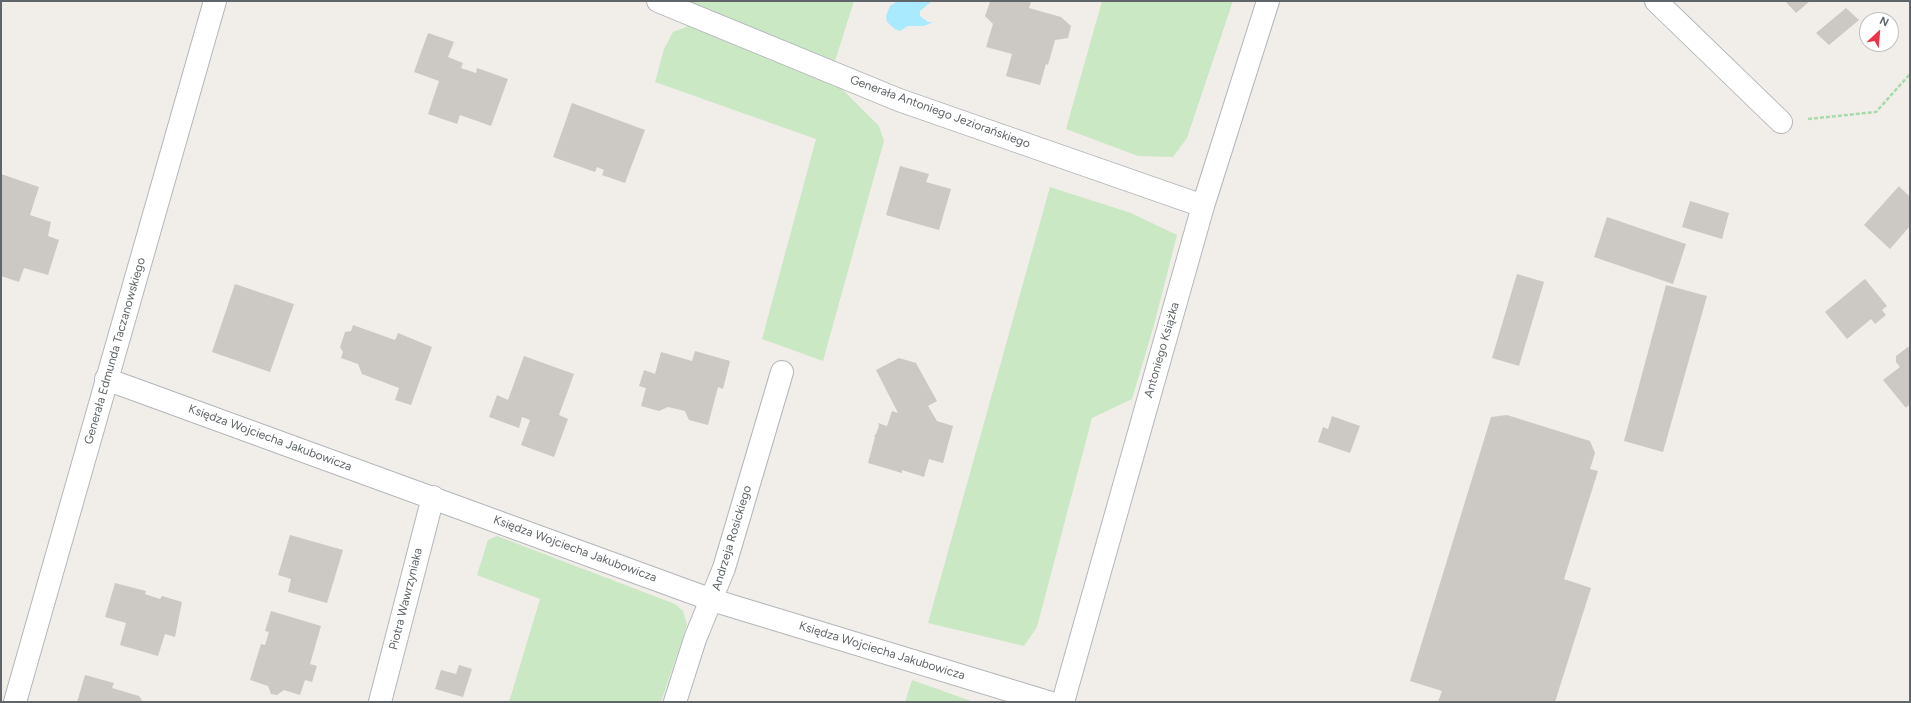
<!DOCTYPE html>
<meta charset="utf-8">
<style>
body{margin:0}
#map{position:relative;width:1911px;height:703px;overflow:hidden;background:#f1ede8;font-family:Figtree,sans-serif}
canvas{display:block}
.frame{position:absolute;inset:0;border:2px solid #5f6568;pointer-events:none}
.north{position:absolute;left:1859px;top:12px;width:40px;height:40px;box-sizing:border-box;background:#fff;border:1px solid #bfc1c3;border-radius:50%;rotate:26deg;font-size:11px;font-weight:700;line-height:16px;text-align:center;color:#5f6568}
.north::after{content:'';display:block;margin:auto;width:14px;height:18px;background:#eb3448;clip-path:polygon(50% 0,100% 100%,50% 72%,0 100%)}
</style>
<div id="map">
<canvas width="1911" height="703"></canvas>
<div class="frame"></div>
<div class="north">N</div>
</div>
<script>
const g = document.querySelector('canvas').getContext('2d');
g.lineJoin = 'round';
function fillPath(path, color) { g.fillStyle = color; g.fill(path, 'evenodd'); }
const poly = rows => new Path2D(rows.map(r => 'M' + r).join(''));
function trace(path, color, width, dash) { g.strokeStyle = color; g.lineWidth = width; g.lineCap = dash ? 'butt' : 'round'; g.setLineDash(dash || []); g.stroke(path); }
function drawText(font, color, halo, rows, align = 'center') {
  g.font = font + ' Figtree,sans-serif'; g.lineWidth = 3; g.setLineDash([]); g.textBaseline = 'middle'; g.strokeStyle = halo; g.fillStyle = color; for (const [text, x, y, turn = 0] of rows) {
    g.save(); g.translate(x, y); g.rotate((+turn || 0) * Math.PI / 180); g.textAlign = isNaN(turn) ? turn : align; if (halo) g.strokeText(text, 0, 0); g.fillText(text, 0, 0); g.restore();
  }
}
fillPath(poly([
 [685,1,854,1,835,61],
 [1102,1,1233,1,1187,138,1173,157,1138,156,1066,129],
 [691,25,798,64,842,89,879,126,884,141,823,361,762,339,816,139,655,82,664,49,673,32],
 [1050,187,1131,213,1177,235,1154,325,1132,399,1092,418,1037,627,1024,646,928,623],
 [497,536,675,604,683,611,687,625,661,702,509,702,540,599,477,575,488,540],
 [912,680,974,702,905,702]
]), '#cbe8c5');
fillPath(poly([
 [898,1,932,1,920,11,920,16,928,22,933,22,924,26,908,26,900,31,895,29,887,22,886,16,890,6]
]), '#aaeaff');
fillPath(poly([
 [993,1,1031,1,1029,8,1061,17,1071,26,1068,38,1055,40,1048,65,1046,64,1040,85,1006,76,1012,54,986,47,993,24,985,16,990,2],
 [1785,1,1810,1,1796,13],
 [1846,8,1859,20,1829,45,1816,33],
 [428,33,454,42,448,57,463,63,461,68,476,73,477,68,508,79,491,126,460,115,457,124,428,114,439,81,414,72],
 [572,103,645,130,625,183,602,175,604,170,597,167,595,172,553,157],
 [900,166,929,174,926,182,951,189,939,230,886,215],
 [1,174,39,187,30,215,51,222,48,236,59,240,48,275,24,268,19,282,1,276],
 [1899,186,1910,197,1910,226,1890,249,1864,225],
 [1690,201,1729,213,1722,239,1682,227],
 [1607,217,1686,244,1673,284,1594,257],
 [1517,274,1544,282,1519,366,1492,358],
 [1865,279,1887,306,1882,310,1886,315,1875,324,1871,319,1847,339,1825,312],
 [235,284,294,304,270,372,212,352],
 [1666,285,1707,296,1663,452,1624,441],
 [353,325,395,340,398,333,432,347,411,405,395,400,399,388,362,374,358,364,341,358,343,352,340,347,345,332,351,331],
 [1908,347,1910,348,1910,404,1906,408,1883,380,1900,367,1896,362,1896,356],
 [695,351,730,361,723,389,718,387,708,425,689,420,685,411,668,407,659,411,641,406,646,388,639,386,644,370,655,374,661,352,692,361],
 [524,356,574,374,559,415,568,419,554,457,521,445,530,420,522,417,519,428,489,417,497,395,508,400],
 [899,358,916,363,937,401,928,406,937,421,953,426,943,463,929,459,924,477,902,470,902,473,868,463,875,437,874,436,876,434,879,426,878,423,887,426,892,411,898,413,876,370],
 [1507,415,1590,441,1595,453,1590,469,1598,471,1564,579,1591,588,1555,702,1438,702,1442,691,1410,681,1491,417],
 [1332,416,1360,426,1350,453,1318,442,1323,427,1328,429],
 [290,535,343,550,327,603,288,592,291,579,278,575],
 [115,583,146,591,145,594,160,599,162,596,182,602,175,637,165,634,158,656,120,645,126,623,105,617],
 [271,611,321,626,310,664,317,666,312,682,305,680,300,695,284,690,277,695,271,694,268,686,250,680,261,644,265,645,269,632,265,631],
 [459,665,472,669,463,697,435,689,441,670,456,674],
 [85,675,114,683,112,688,139,696,143,702,77,702]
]), '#ccc8c4');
const minor = poly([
 [658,1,899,100,1203,206],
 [1656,1,1781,122],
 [106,379,712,600,1048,702],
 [15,702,215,1],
 [380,702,433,497],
 [675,702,695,639,724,568,782,372],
 [1063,702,1203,206,1268,1]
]);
trace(minor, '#b3b7ba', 24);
trace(poly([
 [1808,119,1876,112,1910,74]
]), '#a8daab', 2.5, [4, 2]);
trace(minor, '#fff', 22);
drawText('12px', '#5f6568', '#fff', [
 ["Generała Antoniego Jeziorańskiego",940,112,20],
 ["Antoniego Książka",1162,350,-74],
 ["Generała Edmunda Taczanowskiego",115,351,-74],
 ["Księdza Wojciecha Jakubowicza",270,438,20],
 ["Andrzeja Rosickiego",732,538,-73],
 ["Księdza Wojciecha Jakubowicza",575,549,20],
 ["Piotra Wawrzyniaka",406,599,-76],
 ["Księdza Wojciecha Jakubowicza",882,651,17]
]);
</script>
